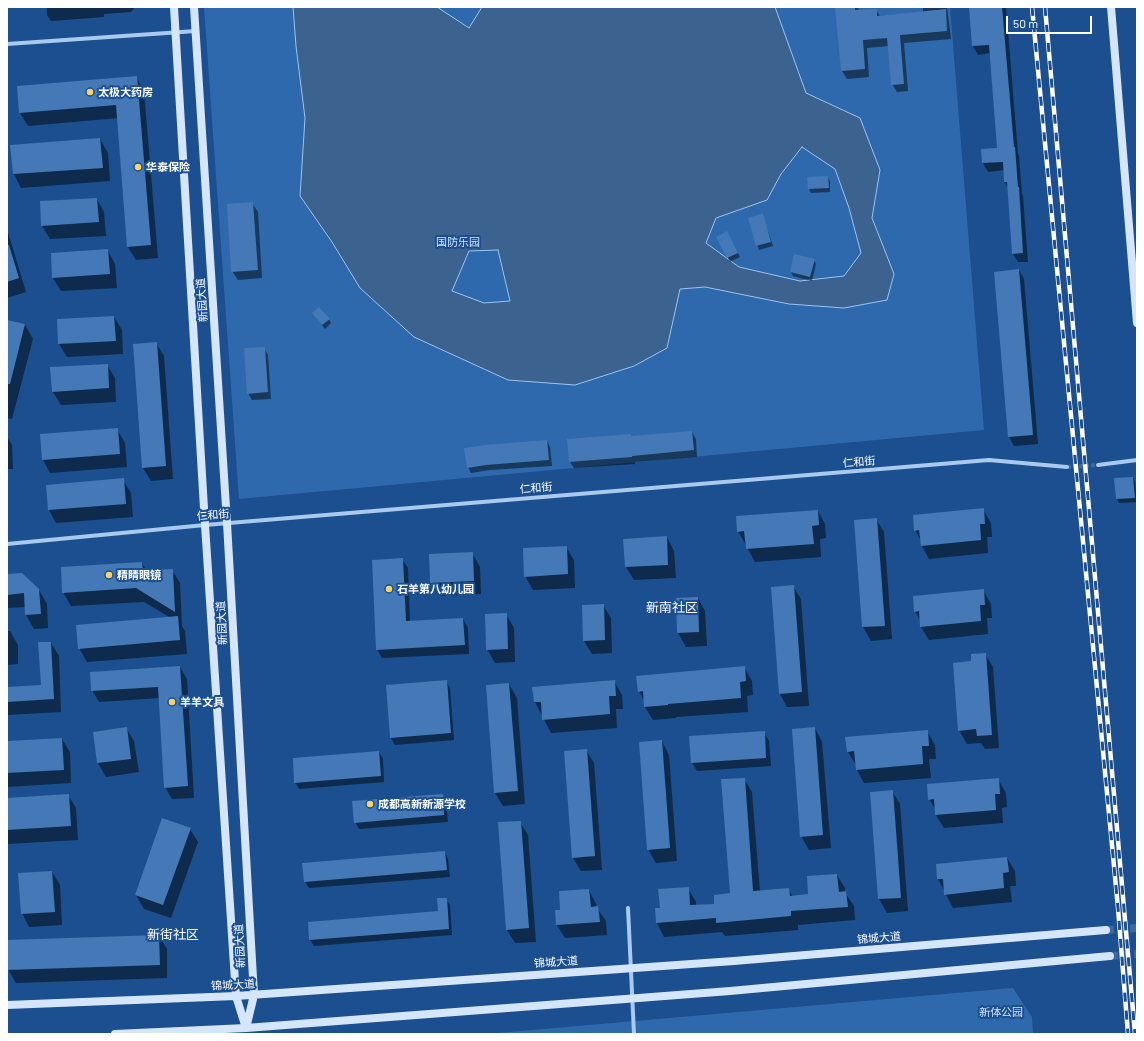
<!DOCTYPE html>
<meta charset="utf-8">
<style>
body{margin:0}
#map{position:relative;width:1144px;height:1041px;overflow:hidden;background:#1b4f8f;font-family:Barlow,sans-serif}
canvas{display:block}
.frame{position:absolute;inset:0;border:8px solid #fff;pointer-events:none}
.scale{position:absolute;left:1006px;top:16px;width:86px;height:18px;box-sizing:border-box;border:2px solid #fff;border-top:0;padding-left:5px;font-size:12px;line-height:14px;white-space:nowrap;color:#fff;-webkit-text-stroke:3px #1b4f8f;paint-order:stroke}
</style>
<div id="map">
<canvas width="1144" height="1041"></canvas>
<div class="frame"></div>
<div class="scale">50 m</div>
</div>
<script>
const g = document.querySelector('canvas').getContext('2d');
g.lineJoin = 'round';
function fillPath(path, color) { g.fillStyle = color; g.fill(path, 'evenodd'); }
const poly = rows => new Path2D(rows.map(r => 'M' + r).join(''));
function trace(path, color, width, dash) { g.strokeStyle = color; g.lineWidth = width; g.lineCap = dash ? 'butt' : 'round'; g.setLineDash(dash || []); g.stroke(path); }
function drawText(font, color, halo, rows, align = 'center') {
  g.font = font + ' Barlow,"Noto Sans SC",sans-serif'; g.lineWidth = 4; g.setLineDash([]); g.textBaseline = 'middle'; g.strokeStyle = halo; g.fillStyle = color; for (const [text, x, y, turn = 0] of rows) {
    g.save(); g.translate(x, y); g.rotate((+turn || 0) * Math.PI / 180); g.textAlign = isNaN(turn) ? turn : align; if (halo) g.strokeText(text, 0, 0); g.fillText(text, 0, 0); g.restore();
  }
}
fillPath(poly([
 [204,7,950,7,984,430,239,499],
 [1013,988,1032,1017,1033,1034,486,1034]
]), '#2e69ad');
const water = poly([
 [293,7,437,7,469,28,482,7,775,7,806,93,860,118,880,170,872,218,894,274,887,300,844,308,789,304,705,287,680,289,667,348,634,366,575,385,508,380,414,337,360,288,332,242,300,196,305,118,296,46,293,7],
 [802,147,835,169,849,208,861,253,844,276,800,281,739,267,706,243,716,218,767,200,781,174,802,147],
 [498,250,510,301,484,303,452,291,469,251,498,250]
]);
fillPath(water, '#3c6290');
trace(water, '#9cc4f0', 1);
fillPath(poly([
 [47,7,135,7,131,12,104,14,104,17,51,21,47,15],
 [836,7,858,7,859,11,876,10,880,16,923,12,923,7,947,7,951,39,904,43,908,91,897,92,892,84,889,46,867,48,869,77,847,79,842,71],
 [970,7,1006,7,1018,153,1019,156,1022,194,1023,196,1028,262,1018,262,1013,254,1008,188,1005,182,1004,170,988,172,983,163,982,150,998,149,991,53,978,55,973,46],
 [136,77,144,91,158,258,136,260,128,247,118,118,28,126,20,113],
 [100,139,108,153,110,181,21,188,14,174,12,146],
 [828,177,830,182,830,192,811,193,809,189],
 [97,199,104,212,106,236,50,239,42,226],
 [252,203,258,212,262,278,238,280,232,271],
 [762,214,773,246,759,250,749,218],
 [7,229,26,292,7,298],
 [726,232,740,257,730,262,717,237],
 [108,251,115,264,117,288,61,291,53,278],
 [814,260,816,264,812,281,793,276,791,272],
 [1019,270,1024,279,1038,444,1014,446,1009,437,995,273],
 [313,313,329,319,331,323,325,329],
 [114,317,122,330,123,354,67,357,59,344],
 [7,321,25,325,33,339,12,419,7,418],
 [156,343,164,356,173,479,151,481,143,468],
 [264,348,268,355,271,399,252,400,248,393],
 [107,365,115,378,116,402,61,405,53,392],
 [117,429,125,443,127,467,50,473,43,460],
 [692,432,696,439,697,457,635,462,635,464,574,468,570,462,631,437],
 [7,437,12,445,13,469,7,469],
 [547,441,550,447,552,466,490,470,471,473,468,467],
 [1133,478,1135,482,1137,502,1119,503,1117,499],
 [123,480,131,493,133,517,56,523,49,510,47,486],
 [983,509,991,523,992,537,987,537,988,553,929,559,922,546,921,541,915,530],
 [818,511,825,524,826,538,820,539,821,557,755,562,738,531],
 [876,519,884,532,892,639,871,641,863,627,855,521],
 [667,537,674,551,676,578,634,580,626,567],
 [566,547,574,560,575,588,533,590,525,576],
 [472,553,480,567,481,594,439,596,431,583],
 [402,559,408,568,410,622,463,619,468,628,469,654,382,658,377,649],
 [142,563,147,571,172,570,180,583,182,626,185,631,187,654,87,662,79,648,171,618,144,602,71,606,63,592],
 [7,575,39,590,47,604,48,628,34,629,26,615,26,607,7,608],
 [793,586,801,599,809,706,787,707,780,694],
 [983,590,991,604,992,618,987,618,988,634,929,640,921,627,921,622,915,611],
 [677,598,698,598,705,611,707,646,686,647,678,633],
 [603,605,611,618,612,653,592,654,584,641],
 [506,614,514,628,515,662,495,663,487,649],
 [7,631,10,631,18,645,18,664,7,665],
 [51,643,59,656,61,712,7,715,7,688,42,686],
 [985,654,993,667,999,748,985,749,981,743,967,744,959,730,972,662],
 [180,667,187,679,194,798,172,799,165,787,160,698,99,702,92,690],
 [744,667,752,681,753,695,747,696,748,712,676,717,676,718,653,720,645,707,645,702,639,691],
 [446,681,450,688,454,740,395,745,391,738,387,686],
 [614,681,622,695,623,709,616,709,617,728,551,733,535,702],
 [509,684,517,698,525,804,503,806,495,793],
 [126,728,134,741,139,772,106,777,98,763,94,732],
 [815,728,822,742,831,848,809,850,801,836],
 [927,731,935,745,936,759,929,759,931,778,864,783,857,770,856,765,848,752],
 [764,732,769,741,771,766,697,771,692,763],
 [62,739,70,752,71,783,7,787,7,742],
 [662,741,669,755,677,861,656,863,648,849],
 [586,750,594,763,602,870,581,871,573,858],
 [379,752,383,759,384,782,299,789,295,782],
 [744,779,752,792,760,892,788,889,793,897,809,895,837,875,845,888,845,893,854,906,855,920,798,925,798,930,725,936,722,932,664,937,657,923,656,909,661,908,688,888,696,902,696,906,715,904,731,894],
 [998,779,1006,793,1007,807,1002,808,1003,823,944,828,936,815,936,810,929,799],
 [892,791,900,804,908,911,887,913,879,899,871,792],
 [68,795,76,808,78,840,7,844,7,799],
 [442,795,446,801,448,822,359,829,355,822],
 [520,822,528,835,536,942,515,943,507,930],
 [190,829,198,842,171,918,144,909,136,895],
 [445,852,448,859,450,877,309,888,305,882],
 [1007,858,1015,871,1016,886,1010,886,1012,902,953,908,938,879,937,865],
 [52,872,60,885,62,925,29,927,22,913],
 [589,890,596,904,597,908,606,921,607,935,565,938,557,925,556,911,562,910],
 [446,899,450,905,452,935,314,946,310,940,439,912],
 [159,936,167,949,167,978,16,983,8,969]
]), '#0007');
fillPath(poly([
 [835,7,855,7,855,10,877,9,877,16,946,9,947,31,900,35,904,84,891,85,887,38,863,40,865,69,841,71],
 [969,7,1002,7,1014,147,1015,147,1018,187,1019,187,1023,253,1012,254,1007,182,1004,182,1003,162,982,163,981,149,997,148,989,45,972,46],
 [137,76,151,245,127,247,116,105,19,113,17,86],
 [100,138,103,168,13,174,10,145],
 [828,176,829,188,808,189,807,177],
 [97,198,99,222,41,226,40,201],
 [253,202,258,270,231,272,227,204],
 [763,213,771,242,756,246,748,218],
 [727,231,738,253,727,258,716,237],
 [7,245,9,245,19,278,7,282],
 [108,249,110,274,52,278,51,253],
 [794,254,815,259,810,277,790,272],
 [1019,269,1033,435,1008,437,994,272],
 [319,307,330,319,322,325,312,313],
 [114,316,116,341,58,344,57,319],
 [7,320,25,324,10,384,7,384],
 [157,342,166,466,142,468,133,344],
 [265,347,268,392,247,394,244,348],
 [108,364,109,388,52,392,50,367],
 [118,428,120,454,42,460,40,434],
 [692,431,694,450,632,456,632,457,569,462,567,439,631,434,631,436],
 [547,440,549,460,486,465,467,468,464,448,485,445],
 [1133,477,1135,498,1116,499,1114,478],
 [124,478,126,504,48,510,46,485],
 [984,508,985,524,980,524,981,540,921,546,919,530,914,531,913,515],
 [818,510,819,525,812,526,814,544,746,549,744,531,737,532,736,516],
 [877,518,885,626,862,627,854,520],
 [667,536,668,565,625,567,623,539],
 [567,546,568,574,524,577,523,548],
 [473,552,474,581,430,583,429,554],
 [403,558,406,621,463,618,465,645,376,650,372,560],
 [142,562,143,570,173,569,175,612,136,588,62,593,61,567],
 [22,573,39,589,41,614,25,615,24,593,7,595,7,574],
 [794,585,802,692,779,694,771,587],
 [984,589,985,605,980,605,981,621,920,627,919,611,914,612,913,596],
 [698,597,699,632,677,633,676,598],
 [604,604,605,640,583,641,582,605],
 [507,613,508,649,486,650,485,614],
 [178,616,180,640,78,649,76,625],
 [38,642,51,642,54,699,7,702,7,687,41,685],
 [986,653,992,735,977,736,976,729,958,731,953,663,971,661,971,654],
 [180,666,188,786,164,788,158,687,91,691,90,672],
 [745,666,746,681,740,682,741,698,668,704,668,705,644,707,643,691,638,692,636,676],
 [447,680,451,733,390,738,386,685],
 [615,680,616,696,609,696,610,714,542,720,541,702,534,702,532,687],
 [509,683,518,791,494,793,486,685],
 [127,727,131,759,97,763,93,732],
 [815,727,823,835,800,837,792,729],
 [928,730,929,746,922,746,923,764,856,770,854,751,847,752,845,737],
 [765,731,766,758,691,763,689,736],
 [62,738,64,770,7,773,7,741],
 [662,740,670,848,647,850,639,742],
 [587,749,595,856,572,858,564,751],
 [379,751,381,776,294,783,293,758],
 [745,778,753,891,789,888,790,896,808,894,807,876,837,874,839,892,846,891,848,907,791,911,791,916,716,923,716,918,656,923,655,908,660,908,658,889,689,887,690,905,714,904,714,895,730,893,721,779],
 [999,778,1000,794,995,794,996,810,935,815,934,799,928,800,927,784],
 [893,790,901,898,878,899,870,792],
 [69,794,71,826,7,830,7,798],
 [443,794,444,815,354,823,352,801],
 [162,818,191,828,163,905,135,895],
 [521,821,529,928,506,930,498,822],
 [445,851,447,870,304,882,302,863],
 [1007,857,1009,872,1003,873,1004,888,944,895,943,879,937,879,936,864],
 [52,871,55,912,21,914,18,873],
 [589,889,591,907,598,906,600,922,556,925,555,910,560,910,559,891],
 [437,898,447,898,449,929,309,940,308,922,438,911],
 [159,935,160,965,7,970,7,940]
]), '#4478b7');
trace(poly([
 [1067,467,1098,465]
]), '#3d69a0', 4, [4, 2]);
trace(poly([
 [1106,930,1137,928],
 [1110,956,1137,954]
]), '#3d69a0', 8, [8, 4]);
trace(poly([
 [7,44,196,31],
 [1098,465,1137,460],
 [7,544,205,525,989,460,1067,467],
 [628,908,634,1034]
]), '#a9c9ee', 4);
trace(poly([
 [174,7,205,525,236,996,246,1028],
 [194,7,227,523,254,995,246,1028],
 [1111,7,1137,323],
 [7,1005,236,996,734,961,1106,930],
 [115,1034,246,1028,730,991,1110,956]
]), '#d6e6fa', 8);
const rail = poly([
 [1032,7,1118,908,1128,1034],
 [1045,7,1135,1034]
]);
trace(rail, '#fff', 4.5);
trace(rail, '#1b4f8f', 3, [9]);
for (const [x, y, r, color] of [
 [90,92,4,"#ffd166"],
 [138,167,4,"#ffd166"],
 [109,575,4,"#ffd166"],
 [389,589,4,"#ffd166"],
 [172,702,4,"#ffd166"],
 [370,804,4,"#ffd166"]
]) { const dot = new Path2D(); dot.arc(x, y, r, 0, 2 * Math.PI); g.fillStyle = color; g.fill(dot); trace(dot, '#1b4f8f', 1.5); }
drawText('bold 11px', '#fff', '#1b4f8f', [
 ["太极大药房",98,92],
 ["华泰保险",146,167],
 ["精睛眼镜",117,575],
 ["石羊第八幼儿园",397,589],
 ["羊羊文具",180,702],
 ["成都高新新源学校",378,804]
], 'left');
drawText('11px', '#cfe3fa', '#1b4f8f', [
 ["国防乐园",458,242],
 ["新体公园",1001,1012]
]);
drawText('11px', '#fff', '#1b4f8f', [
 ["新园大道",202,300,-94],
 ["仁和街",859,462,-5],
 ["仁和街",536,488,-5],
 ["仁和街",213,515,-5],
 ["新园大道",222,623,-93],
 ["锦城大道",879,938,-5],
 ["新园大道",240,946,-93],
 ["锦城大道",556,962,-4],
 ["锦城大道",233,985,-3]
]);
drawText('13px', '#fff', '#1b4f8f', [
 ["新南社区",672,608],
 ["新街社区",173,935]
]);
</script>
